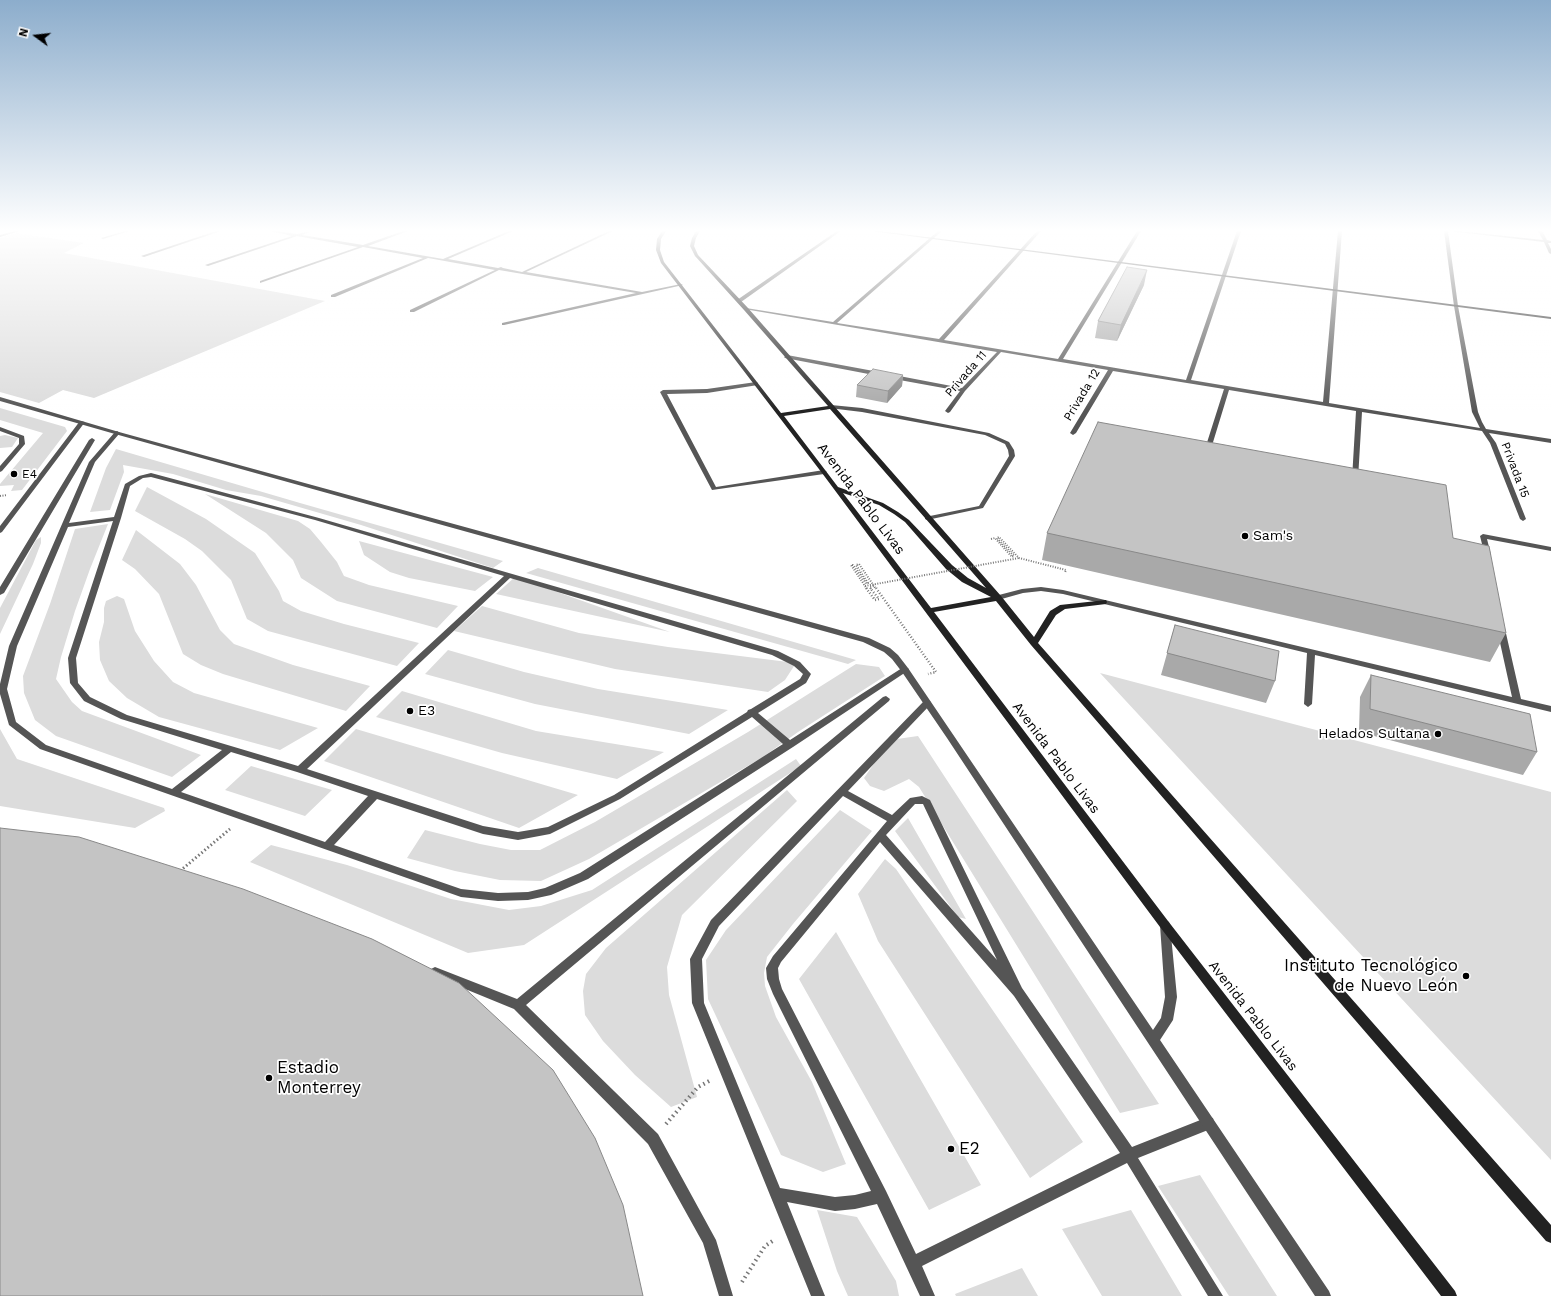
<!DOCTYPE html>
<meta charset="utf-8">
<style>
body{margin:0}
#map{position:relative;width:1551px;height:1296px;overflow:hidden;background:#fff;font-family:"Work Sans",sans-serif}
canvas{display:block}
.north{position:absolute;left:16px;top:16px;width:40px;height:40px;-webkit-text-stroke:3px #fff;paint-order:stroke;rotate:285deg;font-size:11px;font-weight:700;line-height:16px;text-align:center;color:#000}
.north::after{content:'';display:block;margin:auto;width:14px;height:18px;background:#000;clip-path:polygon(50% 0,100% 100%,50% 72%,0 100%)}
</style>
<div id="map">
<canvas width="1551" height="1296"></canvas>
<div class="north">N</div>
</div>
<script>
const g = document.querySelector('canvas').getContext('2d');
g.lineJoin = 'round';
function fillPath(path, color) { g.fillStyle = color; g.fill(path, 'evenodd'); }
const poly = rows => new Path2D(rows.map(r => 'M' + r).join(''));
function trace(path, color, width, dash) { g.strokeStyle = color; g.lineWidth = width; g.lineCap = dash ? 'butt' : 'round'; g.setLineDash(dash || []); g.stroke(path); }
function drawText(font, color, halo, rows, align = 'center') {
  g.font = font + ' "Work Sans",sans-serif'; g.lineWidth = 3.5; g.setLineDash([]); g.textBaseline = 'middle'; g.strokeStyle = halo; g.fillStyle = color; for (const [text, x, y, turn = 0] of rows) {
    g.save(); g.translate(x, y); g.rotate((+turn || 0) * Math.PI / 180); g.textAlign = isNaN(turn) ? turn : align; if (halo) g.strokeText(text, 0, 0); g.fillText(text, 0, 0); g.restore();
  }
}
fillPath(poly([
 [16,233,84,243,64,253,325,301,94,398,63,390,39,403,0,392,0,238],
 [0,408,65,427,67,431,22,490,11,491,14,485,0,486,0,484,43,433,0,420],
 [5,435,18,438,12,447,0,448,0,436],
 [116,449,300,503,503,561,493,568,361,525,261,496,226,490,173,474,123,465,124,472,110,510,90,512,106,468],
 [147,487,206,519,255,553,279,591,283,601,301,611,344,624,419,643,397,666,268,631,247,619,231,580,202,551,185,539,135,511],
 [205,494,298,521,310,529,321,542,337,562,344,576,369,585,458,606,437,628,337,601,301,578,293,560,266,533],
 [108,524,90,569,75,611,61,657,56,679,72,702,82,711,201,755,172,777,56,736,35,720,24,693,23,676,50,604,75,529],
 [136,530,180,564,196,585,220,630,234,644,293,665,370,686,346,711,223,674,201,665,183,654,159,594,135,569,122,560],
 [41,537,41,543,33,564,0,634,0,608,36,540],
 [359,541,493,577,475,591,409,578,390,572,364,555],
 [538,568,856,660,848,664,526,573],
 [515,577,670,632,496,594],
 [117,596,124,599,135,631,154,661,173,682,194,693,318,728,280,750,159,717,127,698,109,681,100,660,99,642,104,622,104,608,106,601],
 [482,606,579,633,668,647,796,663,785,680,768,692,615,669,454,631],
 [448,650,524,672,598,689,728,710,689,734,535,704,425,674],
 [856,664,879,667,885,676,798,732,763,757,589,859,541,881,500,880,455,871,407,858,425,830,480,844,511,850,540,850,595,822,748,732],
 [1100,673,1551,792,1551,1160],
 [402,691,536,731,664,752,617,779,502,753,376,717],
 [0,729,17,759,164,808,165,811,135,828,0,806],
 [356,729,578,795,519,828,324,761],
 [918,736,1159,1104,1120,1113,919,787,909,779,884,791,870,786,864,778,875,762,897,739],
 [796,759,801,766,524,945,468,953,250,862,271,845,347,865,451,899,509,910,541,906,592,890],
 [251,766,332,790,305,816,225,790],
 [787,790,797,801,682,915,667,967,669,995,697,1097,671,1107,635,1075,603,1041,585,1015,583,991,586,974,606,948],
 [840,810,872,831,793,924,767,957,764,973,765,986,776,1017,812,1082,846,1164,823,1172,781,1155,708,999,706,960,726,930],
 [908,818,966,919,958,917,895,831],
 [885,859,896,869,1083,1142,1030,1178,878,941,858,894],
 [836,932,981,1185,929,1210,799,979],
 [1200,1175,1277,1296,1229,1296,1158,1186],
 [817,1210,857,1217,896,1281,899,1296,848,1296,837,1271],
 [1131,1210,1182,1296,1102,1296,1062,1229],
 [1022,1268,1038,1296,956,1296,955,1294]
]), '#dcdcdc');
trace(poly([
 [0,496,7,495],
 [991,539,995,538,1012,557,1014,556,997,538,999,537,1019,558,1066,570,1065,573],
 [867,589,851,565,853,565,866,583,868,583,856,565,859,564,876,589],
 [871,589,870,587,874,586]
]), '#777', 2, [1, 1.5]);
trace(poly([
 [866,588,875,600,879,599,870,588],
 [876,588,936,672,928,674]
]), '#777', 2.5, [1, 2]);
trace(poly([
 [180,871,230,829]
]), '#777', 3, [1.5, 2.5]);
trace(poly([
 [666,1124,698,1087,711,1080],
 [742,1282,765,1246,774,1240]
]), '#777', 4, [1.5, 3.5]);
fillPath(poly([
 [756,382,758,383,758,385,707,393,667,394,716,487,824,470,827,472,824,474,712,490,660,392,663,390,707,389,756,382],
 [831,405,862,408,989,433,1009,442,1014,450,1015,456,983,508,927,520,925,519,925,517,979,506,1009,456,1008,450,1005,444,985,435,862,412,829,408,828,407,831,405],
 [80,421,85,422,2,532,0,533,0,526,80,421],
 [0,427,24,436,25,444,2,471,0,472,0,466,19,444,19,438,0,431,0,427],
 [117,431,120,433,119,434,95,462,69,523,114,517,125,484,139,476,151,473,319,518,778,651,800,662,811,674,806,683,758,713,790,740,902,668,908,668,909,670,793,747,588,879,551,895,528,900,498,901,461,897,40,749,9,725,0,694,0,684,9,646,89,462,115,432,117,431],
 [151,477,315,520,504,576,298,766,127,715,90,697,78,683,76,658,121,518,130,486,143,478,151,477],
 [113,521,68,658,70,683,84,701,121,719,222,750,172,789,46,745,16,722,7,689,17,646,68,527,113,521],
 [510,578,772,655,794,666,803,674,800,679,751,709,748,710,747,712,614,795,548,827,518,832,483,826,307,769,510,578],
 [752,717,783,744,580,873,545,888,528,892,498,893,461,889,334,845,377,799,483,834,518,840,550,834,620,799,752,717],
 [231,752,297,772,368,796,325,842,181,792,231,752],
 [1483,534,1551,547,1551,551,1487,539,1491,555,1487,557,1485,556,1480,536,1483,534],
 [1041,587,1063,590,1512,697,1497,629,1501,627,1505,629,1521,699,1551,706,1551,712,1315,655,1312,704,1308,707,1304,704,1307,653,1063,594,1041,591,1023,593,998,600,994,598,995,596,1022,589,1041,587],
 [927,700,930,701,931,703,930,705,848,791,892,815,910,798,922,796,930,800,1022,988,1132,1147,1208,1117,1213,1118,1214,1123,1213,1128,1138,1158,1223,1296,1208,1296,1127,1163,922,1266,935,1296,920,1296,877,1204,855,1209,835,1211,787,1202,825,1296,811,1296,692,1003,690,959,711,920,924,701,927,700],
 [843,796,887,821,773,956,766,968,767,979,773,994,871,1191,855,1195,835,1197,780,1188,704,1003,702,959,719,926,843,796],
 [915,804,923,804,997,960,886,835,915,804],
 [880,842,1014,996,1120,1153,916,1254,886,1191,782,989,779,979,778,968,781,962,880,842]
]), '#555');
fillPath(poly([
 [125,231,130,231,103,239,101,238,125,231],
 [216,231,221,231,144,257,141,256,216,231],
 [270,231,277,231,297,234,312,231,302,235,363,245,403,231,408,231,368,246,443,259,509,231,513,231,448,259,498,268,501,267,503,268,522,272,609,231,613,231,526,272,642,292,681,284,683,285,504,325,502,325,502,323,636,293,499,270,414,312,410,312,410,310,495,270,428,258,335,297,331,297,331,295,423,258,363,247,260,283,260,281,358,247,297,236,208,266,205,265,292,236,270,231],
 [837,231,841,231,741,302,737,302,737,300,837,231],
 [938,231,942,231,837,323,939,339,1037,231,1041,231,944,340,1058,359,1137,231,1141,231,1063,359,1186,380,1237,231,1241,231,1191,380,1323,402,1338,231,1342,231,1329,403,1480,428,1472,412,1454,306,1444,231,1448,231,1458,306,1478,412,1482,422,1486,429,1551,439,1551,443,1489,433,1496,443,1526,519,1523,521,1520,519,1490,443,1482,431,1362,412,1358,479,1355,481,1352,479,1356,411,1229,390,1210,452,1207,454,1204,452,1224,389,1113,371,1076,433,1073,435,1070,433,1108,370,1001,352,965,391,950,412,948,413,945,411,960,391,894,379,891,377,894,375,962,388,997,352,744,309,746,308,833,322,938,231],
 [1449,231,1458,231,1543,240,1538,231,1542,231,1547,240,1551,241,1551,243,1548,243,1551,249,1551,254,1549,253,1544,242,1449,231],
 [787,355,879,372,882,374,879,376,785,358,784,357,787,355],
 [0,397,119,432,869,638,890,648,898,655,908,668,1153,1030,1161,1018,1165,997,1160,925,1161,922,1165,920,1169,922,1170,925,1177,997,1173,1020,1160,1040,1329,1291,1331,1296,1315,1296,947,738,902,672,892,659,884,652,863,642,115,434,0,401,0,397],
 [92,438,95,440,4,593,0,595,0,587,89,440,92,438],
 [886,696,890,699,889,701,526,1005,658,1134,716,1240,733,1296,719,1296,703,1243,648,1144,514,1009,431,975,429,972,431,969,435,967,517,999,883,697,886,696]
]), '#555');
fillPath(poly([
 [15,231,20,231,0,237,0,235,15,231],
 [662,231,666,231,661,239,660,250,664,262,781,413,828,406,744,310,695,256,690,246,692,238,696,231,700,231,696,238,694,246,698,255,748,308,1001,596,1034,637,1050,611,1060,605,1106,600,1107,602,1106,604,1065,609,1056,615,1038,643,1551,1225,1551,1243,1546,1241,1031,645,996,601,934,612,1168,921,1455,1291,1457,1296,1441,1296,1160,927,822,473,661,263,656,250,657,239,662,231],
 [830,409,986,588,968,578,952,565,909,520,898,512,883,503,838,487,784,416,830,409],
 [843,493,879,505,894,514,905,522,946,569,962,582,991,597,931,608,843,493],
 [871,231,879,231,1551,317,1551,319,871,231]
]), '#222');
trace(poly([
 [865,586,1019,558]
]), '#777', 2, [1, 1.5]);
fillPath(poly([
 [1144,285,1117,341,1095,338,1098,321],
 [903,375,902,386,887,403,856,397,857,385],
 [1047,533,1453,538,1506,633,1490,662,1042,560],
 [1175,625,1275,681,1266,703,1161,675],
 [1371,675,1537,752,1523,775,1359,732,1360,697]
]), '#a9a9a9');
fillPath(poly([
 [1147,270,1144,285,1117,341,1121,325],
 [903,375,902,386,887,403,888,391]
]), '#898989');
const building = poly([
 [1127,267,1147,270,1121,325,1098,321,1127,267],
 [873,369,903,375,888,391,857,385,873,369],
 [1098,422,1446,485,1453,538,1489,546,1506,633,1047,533,1098,422],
 [1175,625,1279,651,1275,681,1167,653,1175,625],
 [1371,675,1530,714,1537,752,1370,709,1371,675],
 [0,828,79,837,243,889,372,939,459,983,553,1070,595,1138,623,1205,643,1296,0,1296,0,828]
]);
fillPath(building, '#c4c4c4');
trace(building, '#898989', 1);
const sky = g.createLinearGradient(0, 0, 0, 412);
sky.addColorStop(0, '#8cadcc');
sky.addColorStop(0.56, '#fff');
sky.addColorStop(1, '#ffffff00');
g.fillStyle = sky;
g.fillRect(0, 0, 1551, 412);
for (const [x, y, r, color] of [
 [14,474,4,"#000"],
 [1245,536,4,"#000"],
 [410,711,4,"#000"],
 [1438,734,4,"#000"],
 [1466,976,4,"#000"],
 [269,1078,4,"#000"],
 [951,1149,4,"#000"]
]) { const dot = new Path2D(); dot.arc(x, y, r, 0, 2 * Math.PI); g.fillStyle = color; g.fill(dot); trace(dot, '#fff', 1.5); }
drawText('12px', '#000', '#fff', [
 ["Privada 11",966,374,-49],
 ["Privada 12",1082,395,-59],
 ["Privada 15",1515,470,69]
]);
drawText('12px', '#000', '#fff', [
 ["E4",22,474]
], 'left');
drawText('14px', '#000', '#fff', [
 ["Avenida Pablo Livas",861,499,53],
 ["Avenida Pablo Livas",1056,758,53],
 ["Avenida Pablo Livas",1253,1016,52]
]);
drawText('14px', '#000', '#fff', [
 ["Sam's",1253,536],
 ["E3",418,711],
 ["Helados Sultana",1430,734,"right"]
], 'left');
drawText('17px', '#000', '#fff', [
 ["Instituto Tecnológico",1458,966,"right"],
 ["de Nuevo León",1458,986,"right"],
 ["Estadio",277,1068],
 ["Monterrey",277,1088],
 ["E2",959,1149]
], 'left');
</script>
